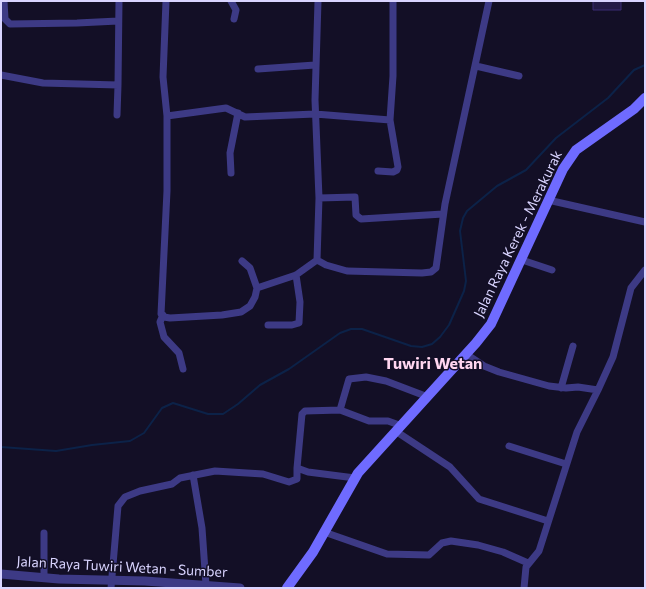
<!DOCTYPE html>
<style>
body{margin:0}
#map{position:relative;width:646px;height:589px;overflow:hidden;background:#130f26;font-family:Commissioner,sans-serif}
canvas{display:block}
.frame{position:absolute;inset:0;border:2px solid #d9d4ff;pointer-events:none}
</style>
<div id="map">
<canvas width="646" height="589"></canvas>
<div class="frame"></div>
</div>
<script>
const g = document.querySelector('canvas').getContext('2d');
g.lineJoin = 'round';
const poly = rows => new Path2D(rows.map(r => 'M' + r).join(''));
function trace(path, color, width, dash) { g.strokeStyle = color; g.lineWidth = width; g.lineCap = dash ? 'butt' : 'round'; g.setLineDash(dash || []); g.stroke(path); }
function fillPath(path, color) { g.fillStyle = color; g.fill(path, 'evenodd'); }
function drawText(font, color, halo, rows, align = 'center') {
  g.font = font + ' Commissioner,sans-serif'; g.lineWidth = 3; g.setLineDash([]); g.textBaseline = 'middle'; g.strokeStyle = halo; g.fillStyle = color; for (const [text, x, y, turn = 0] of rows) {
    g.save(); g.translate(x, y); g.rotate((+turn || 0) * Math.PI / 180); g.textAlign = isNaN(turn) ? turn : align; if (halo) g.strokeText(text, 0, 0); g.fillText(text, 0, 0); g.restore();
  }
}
trace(poly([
 [1,447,56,451,92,445,130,441,144,433,162,408,173,403,208,414,223,414,238,404,260,385,289,369,340,333,351,329,362,329,411,346,422,347,432,344,440,337,449,325,464,291,466,281,460,231,463,218,467,211,497,186,526,170,556,138,608,98,634,70,645,65]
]), '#0c2248', 2);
const building = poly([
 [593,1,621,1,621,10,593,10,593,1]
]);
fillPath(building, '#241b47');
trace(building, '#3b2d73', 1);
trace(poly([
 [4,1,5,19,10,24,77,23,118,21],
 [166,1,163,77,167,116,167,191,161,314,164,317,170,318,222,315,241,312,250,306,255,297,257,288,296,275,317,260,319,198,315,100,318,1],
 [231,1,236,10,234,19],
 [476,66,519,76],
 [258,69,315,65],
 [1,75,43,83,118,85,119,1],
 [117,115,118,85],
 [167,116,226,108,245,117,315,114,390,120,393,76,393,1],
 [378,171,393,172,397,170,398,167,390,120],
 [231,173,230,153,238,113],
 [319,198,355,197,356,215,361,219,443,214],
 [548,200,645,222],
 [317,260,326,265,347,271,422,273,431,272,436,268,445,204,489,1],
 [522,260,552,270],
 [242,261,250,268,257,288],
 [163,315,160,322,164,337,179,353,183,369],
 [268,325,292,325,299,323,300,302,296,275],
 [466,354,484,366,499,372,549,386,566,388,578,387,598,390,613,357,631,288,645,270],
 [561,388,573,346],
 [340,410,349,379,366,377,386,381,428,397],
 [397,432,450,467,479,499,548,521],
 [509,446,566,464],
 [297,468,302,414,305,411,340,410,369,421,388,421,402,426],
 [193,475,202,528,206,585],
 [324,532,387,554,429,555,442,543,451,541,478,545,503,552,528,563],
 [44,533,44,577],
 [111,588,118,506,125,497,140,491,172,484,180,478,215,471,263,474,289,482,297,479,297,468,308,472,355,478],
 [524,588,526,567,539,551,577,432,598,390]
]), '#3d3a85', 7);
trace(poly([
 [1,574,59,579,145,581,240,588]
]), '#3d3a85', 9);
trace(poly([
 [287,588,313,552,358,473,476,343,491,324,563,169,576,150,634,109,645,98]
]), '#6f6bff', 10);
drawText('14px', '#d9d4ff', '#130f26', [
 ["Jalan Raya Kerek - Merakurak",518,234,-64],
 ["Jalan Raya Tuwiri Wetan - Sumber",122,567,3]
]);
drawText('bold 16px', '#ffd6f0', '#130f26', [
 ["Tuwiri Wetan",433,364]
]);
</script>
